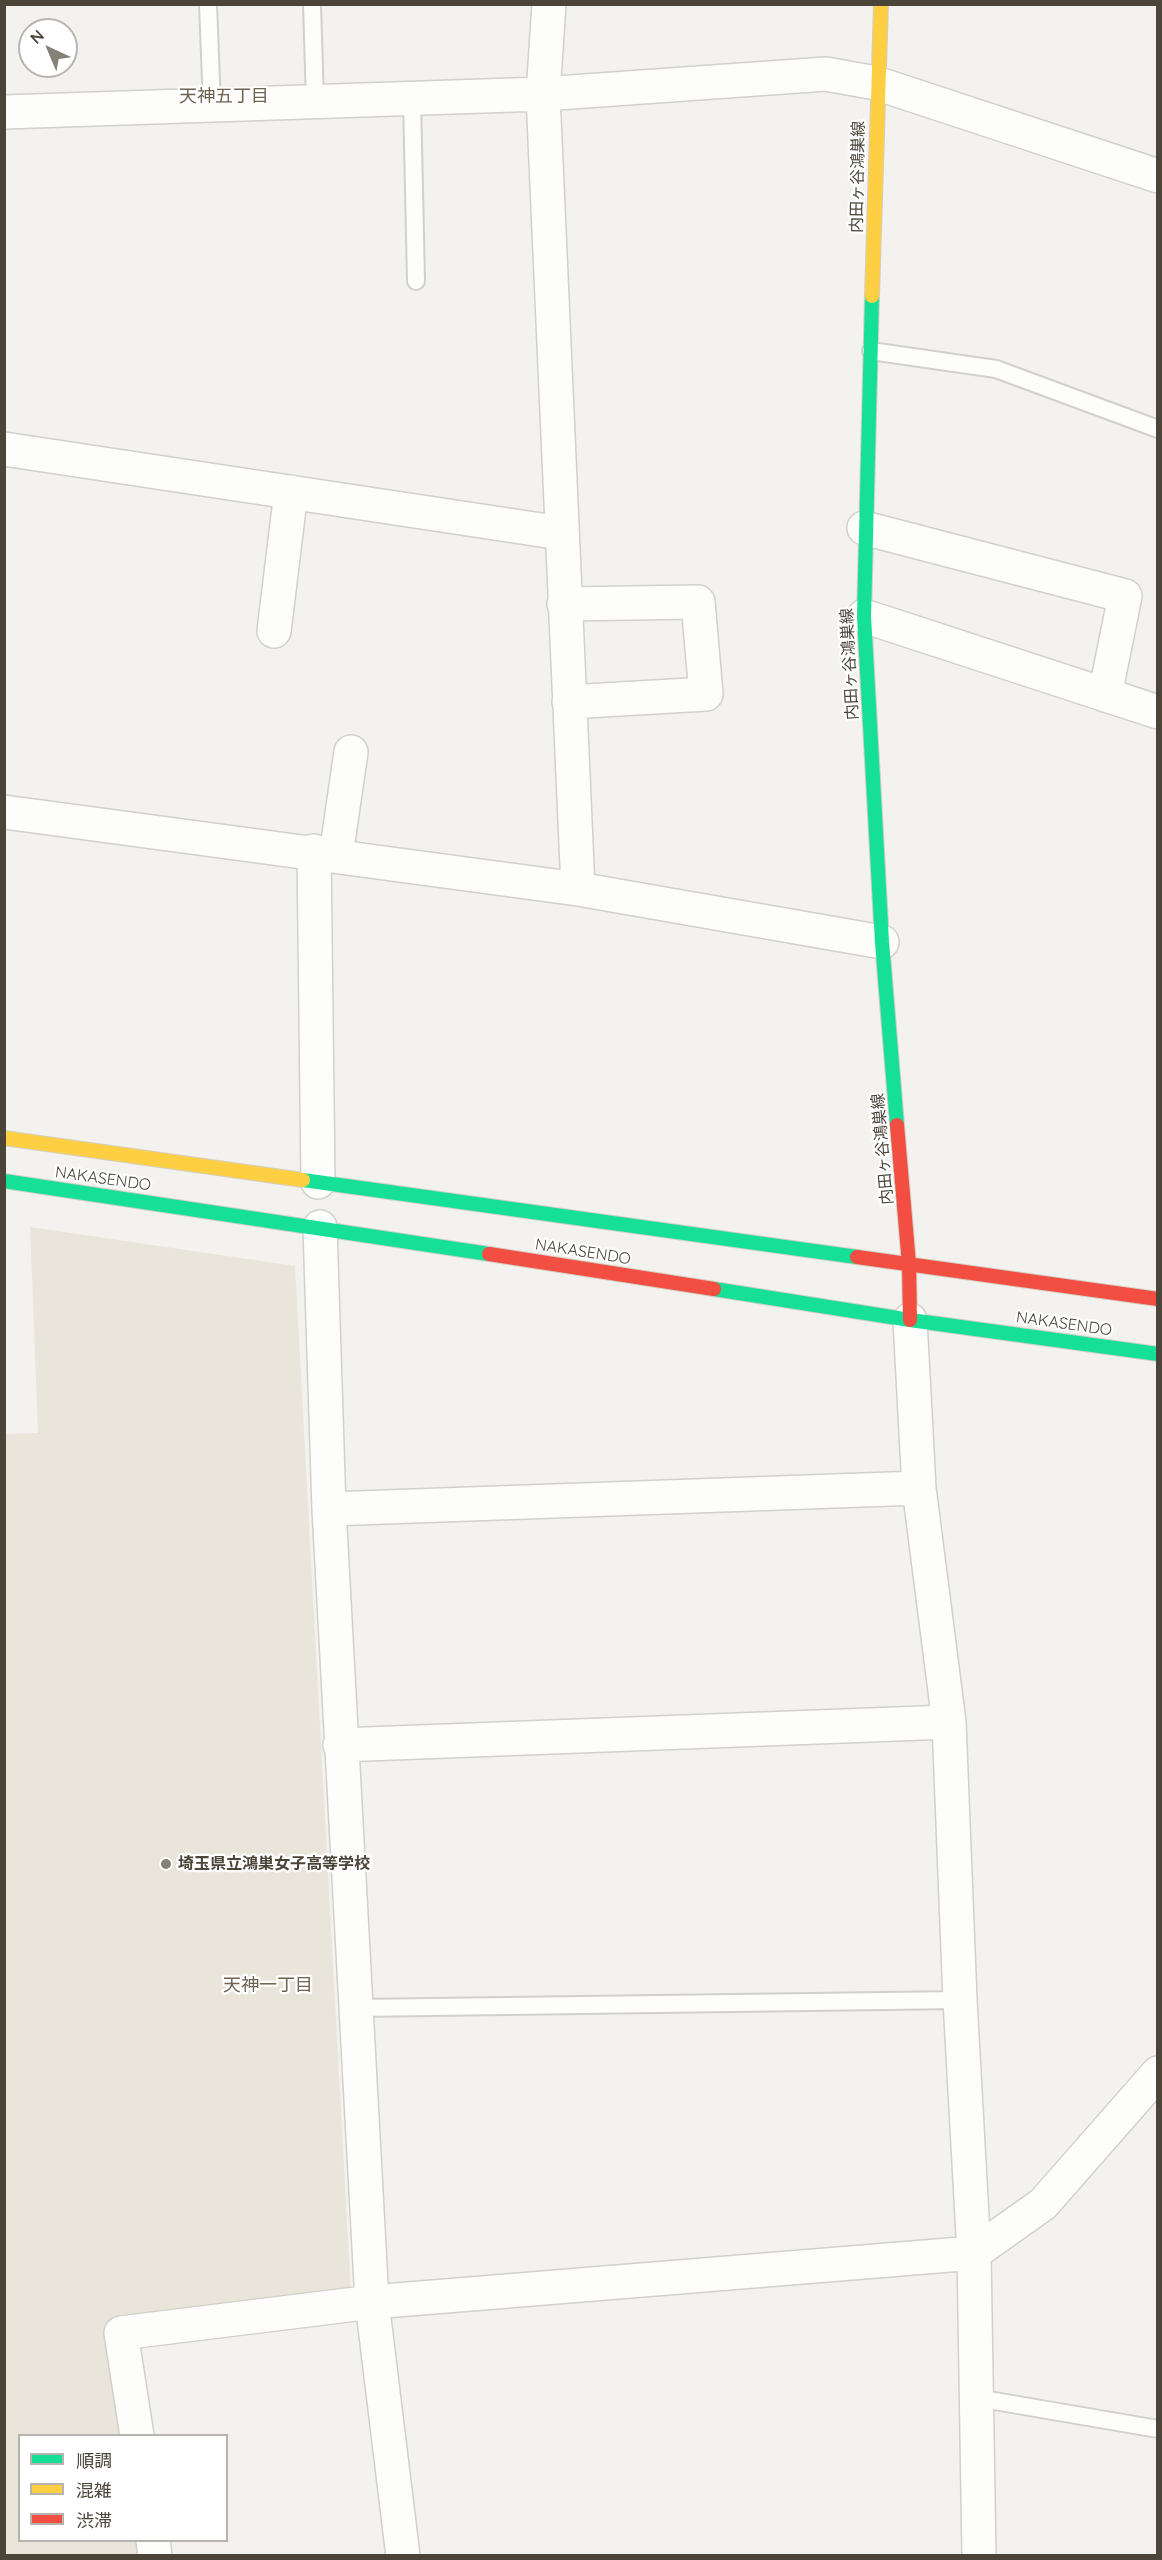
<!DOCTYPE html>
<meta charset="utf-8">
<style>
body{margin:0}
#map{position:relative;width:1162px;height:2560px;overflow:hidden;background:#f4f2ee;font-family:Quicksand,"Noto Sans JP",sans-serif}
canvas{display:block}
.frame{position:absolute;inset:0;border:6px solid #4b4439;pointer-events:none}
.legend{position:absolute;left:18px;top:2434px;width:210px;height:108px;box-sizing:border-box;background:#fff;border:2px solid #b7b4b0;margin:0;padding:8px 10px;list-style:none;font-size:18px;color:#4b4439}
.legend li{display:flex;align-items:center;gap:12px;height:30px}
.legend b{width:30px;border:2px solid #b7b4b0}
.north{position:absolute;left:18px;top:18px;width:60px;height:60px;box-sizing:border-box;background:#fff;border:2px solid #b7b4b0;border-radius:50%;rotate:316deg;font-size:16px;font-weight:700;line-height:24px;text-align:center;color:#4b4439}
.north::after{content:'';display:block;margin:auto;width:21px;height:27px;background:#868178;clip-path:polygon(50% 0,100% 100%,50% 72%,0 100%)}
</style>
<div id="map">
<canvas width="1162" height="2560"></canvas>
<div class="frame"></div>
<ul class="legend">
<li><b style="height:8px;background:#16e098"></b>順調</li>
<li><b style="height:8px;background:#ffcf43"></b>混雑</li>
<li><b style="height:8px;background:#f24e42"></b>渋滞</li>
</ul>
<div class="north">N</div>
</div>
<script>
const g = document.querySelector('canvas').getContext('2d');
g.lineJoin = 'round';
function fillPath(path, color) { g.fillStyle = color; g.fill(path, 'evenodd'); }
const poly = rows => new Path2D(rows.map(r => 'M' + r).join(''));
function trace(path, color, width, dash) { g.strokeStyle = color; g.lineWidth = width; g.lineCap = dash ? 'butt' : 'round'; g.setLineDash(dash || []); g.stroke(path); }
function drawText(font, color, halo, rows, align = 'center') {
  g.font = font + ' Quicksand,"Noto Sans JP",sans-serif'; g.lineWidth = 4.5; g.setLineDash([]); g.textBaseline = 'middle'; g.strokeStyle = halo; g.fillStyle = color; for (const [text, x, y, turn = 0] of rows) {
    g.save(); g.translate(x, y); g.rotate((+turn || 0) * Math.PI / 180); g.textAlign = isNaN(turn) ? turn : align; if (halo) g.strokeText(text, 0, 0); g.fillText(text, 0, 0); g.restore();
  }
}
fillPath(poly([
 [30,1227,295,1266,351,2294,104,2325,122,2435,20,2436,20,2540,140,2541,142,2555,5,2555,4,1434,38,1433]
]), '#eae5da');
const lane = poly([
 [208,4,212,106],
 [312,4,315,102],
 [412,99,416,281],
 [871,351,996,369,1158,429],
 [356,2008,960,2000],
 [977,2398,1158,2429]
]);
const street = poly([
 [549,4,543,94,578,889],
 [4,112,543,94,826,74,876,83,1158,176],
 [4,449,561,533],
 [864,528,1125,596,1105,695],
 [564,604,698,602,706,694,569,702],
 [864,616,1158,712],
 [274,631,291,492],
 [4,812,578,889,882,942],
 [314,851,318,1182],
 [336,855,351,752],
 [320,1227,329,1509,372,2302,403,2556],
 [910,1320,919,1488,949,1722,960,2000,974,2253,979,2556],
 [329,1509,919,1488],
 [340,1745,949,1722],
 [137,2436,121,2333,372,2302,974,2253,1043,2204,1158,2073],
 [153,2540,155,2556]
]);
const fast = poly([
 [872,296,864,616,882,942,897,1125],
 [303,1180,857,1257],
 [4,1181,489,1254],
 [714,1289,910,1320,1158,1354]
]);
const slow = poly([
 [872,296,881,4],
 [4,1138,303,1180]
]);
const jam = poly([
 [897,1125,909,1264,910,1320],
 [489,1254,714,1289],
 [857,1257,1158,1299]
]);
trace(lane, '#d2d0cb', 20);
trace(street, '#d2d0cb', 36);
trace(fast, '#d3cfc5', 16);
trace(slow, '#d3cfc5', 16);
trace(jam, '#d3cfc5', 16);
trace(lane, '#fdfdfc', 16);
trace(street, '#fdfdfc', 33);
trace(fast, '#16e098', 14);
trace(slow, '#ffcf43', 14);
trace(jam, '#f24e42', 14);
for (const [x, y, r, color] of [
 [166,1864,6,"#868178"]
]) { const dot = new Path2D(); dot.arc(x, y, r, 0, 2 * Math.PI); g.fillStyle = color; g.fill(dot); trace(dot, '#fff', 2); }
drawText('16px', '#4b4439', '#fff', [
 ["内田ヶ谷鴻巣線",858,177,-89],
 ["内田ヶ谷鴻巣線",850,664,-93],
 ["内田ヶ谷鴻巣線",883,1149,-95],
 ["NAKASENDO",103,1179,8],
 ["NAKASENDO",583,1252,9],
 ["NAKASENDO",1064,1324,8]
]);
drawText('bold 16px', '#4b4439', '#fff', [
 ["埼玉県立鴻巣女子高等学校",178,1864]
], 'left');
drawText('18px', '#6e6250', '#fff', [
 ["天神五丁目",224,97],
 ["天神一丁目",268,1986]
]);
</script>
